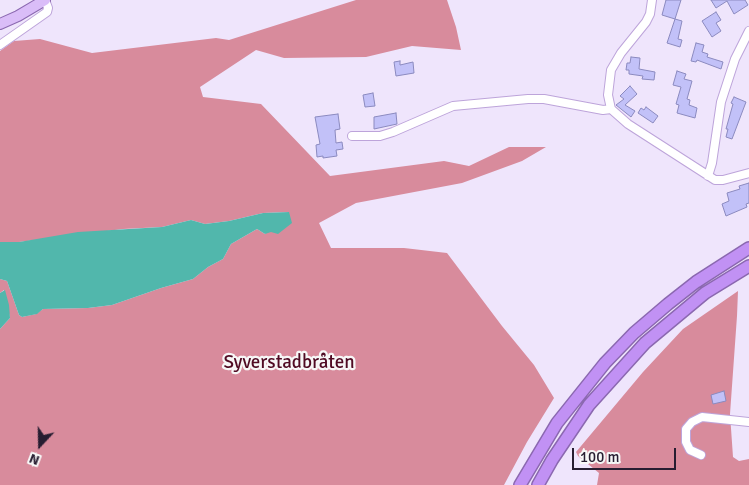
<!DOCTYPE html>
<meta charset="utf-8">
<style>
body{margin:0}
#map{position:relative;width:749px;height:485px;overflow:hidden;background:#efe5fc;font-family:Signika,sans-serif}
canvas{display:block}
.north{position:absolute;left:15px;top:420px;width:50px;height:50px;-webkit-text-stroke:4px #f7f7f7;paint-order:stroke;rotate:201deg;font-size:14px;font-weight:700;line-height:20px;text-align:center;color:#271d31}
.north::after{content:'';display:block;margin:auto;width:18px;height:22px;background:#271d31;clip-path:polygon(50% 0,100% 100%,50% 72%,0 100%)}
.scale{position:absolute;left:572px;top:448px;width:104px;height:22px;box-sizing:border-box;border:2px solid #271d31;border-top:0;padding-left:6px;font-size:15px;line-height:18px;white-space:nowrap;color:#271d31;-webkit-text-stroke:4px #f7f7f7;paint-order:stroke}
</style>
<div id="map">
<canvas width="749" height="485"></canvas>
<div class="north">N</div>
<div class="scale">100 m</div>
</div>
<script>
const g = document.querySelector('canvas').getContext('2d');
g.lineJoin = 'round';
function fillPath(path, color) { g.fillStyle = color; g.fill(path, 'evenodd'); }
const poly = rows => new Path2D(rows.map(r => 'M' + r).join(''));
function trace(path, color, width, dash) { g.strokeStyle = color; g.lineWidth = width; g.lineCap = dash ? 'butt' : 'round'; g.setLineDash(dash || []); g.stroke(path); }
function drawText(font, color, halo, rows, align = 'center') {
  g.font = font + ' Signika,sans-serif'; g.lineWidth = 4.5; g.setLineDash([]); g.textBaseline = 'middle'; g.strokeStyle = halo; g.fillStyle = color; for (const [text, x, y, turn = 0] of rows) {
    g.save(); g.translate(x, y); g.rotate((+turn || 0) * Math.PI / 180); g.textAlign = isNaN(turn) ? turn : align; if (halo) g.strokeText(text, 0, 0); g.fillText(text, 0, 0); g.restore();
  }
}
fillPath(poly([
 [356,0,447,0,456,27,461,50,412,46,366,57,284,58,256,50,200,87,203,97,261,104,330,176,444,161,469,166,509,147,546,147,522,161,462,183,356,203,319,223,331,248,404,248,447,253,502,326,534,365,554,398,527,442,504,485,0,485,0,329,10,318,4,290,0,293,0,279,7,281,19,315,22,317,36,314,43,309,88,308,112,305,161,288,193,279,208,267,223,259,231,244,257,229,265,234,289,212,263,213,229,221,205,224,191,220,162,227,123,229,19,242,0,242,0,51,14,41,40,39,92,53,216,38,229,40],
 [738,291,737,316,730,414,733,457,739,461,749,459,749,485,597,485,599,473,578,456,576,452,643,372,683,329]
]), '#d88b9c');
fillPath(poly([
 [289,212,292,223,278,234,271,232,265,234,257,229,231,244,223,259,208,267,193,279,161,288,112,305,88,308,43,309,37,314,22,317,19,315,7,281,0,279,0,242,19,242,78,232,162,227,191,220,205,224,229,221,263,213],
 [5,290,9,305,10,318,0,329,0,293]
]), '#51b7ac');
const building = poly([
 [666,0,681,0,675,19,682,21,678,39,682,40,680,47,667,43,675,19,662,15,666,0],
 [711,0,745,0,748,5,734,14,727,1,716,8,711,0],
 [716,12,721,20,716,23,721,31,712,37,702,21,716,12],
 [696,43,704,45,702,52,708,54,707,57,723,62,721,69,697,60,696,62,691,61,696,43],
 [631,57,640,58,639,69,655,72,654,80,642,79,643,76,629,74,629,70,626,70,627,63,630,63,631,57],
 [400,61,400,65,413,62,414,73,396,76,394,62,400,61],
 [677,71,686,74,684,79,692,81,687,99,690,100,689,105,697,108,695,118,677,113,679,105,676,104,681,87,673,85,677,71],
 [630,86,637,94,625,105,635,111,631,117,616,105,624,99,620,96,630,86],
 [373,93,375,106,365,107,363,95,373,93],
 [734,97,746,102,732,139,726,137,728,129,726,129,733,104,731,103,734,97],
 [646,107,658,116,653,123,638,113,641,108,644,110,646,107],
 [396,113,397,124,374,129,374,117,396,113],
 [338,114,340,129,335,130,336,143,342,142,343,149,336,150,337,156,323,158,323,156,317,157,316,145,320,144,315,117,338,114],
 [749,183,749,203,746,204,747,207,726,216,722,204,729,201,727,193,740,189,739,186,749,183],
 [724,391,726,401,713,404,711,395,724,391]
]);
fillPath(building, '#c2c1f8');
trace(building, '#8b8abf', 1);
const minor = poly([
 [652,0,650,14,646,22,621,53,611,70,608,95,611,109,628,124,715,180,723,180,749,173],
 [0,45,47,12,48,8,45,0],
 [352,136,380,136,393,132,453,106,528,99,544,99,603,110,611,109],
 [708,176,712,163,721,102,735,59,749,31],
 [701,455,690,450,686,442,686,429,692,422,702,417,749,422]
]);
const major = poly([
 [0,24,18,16,45,0]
]);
const highway = poly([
 [520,485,557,423,605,363,634,333,668,304,696,282,749,248],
 [538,485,552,460,589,405,645,343,705,293,749,266]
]);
trace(minor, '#bda4da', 10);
trace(major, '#8b68b0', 12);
trace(highway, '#8b68b0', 14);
trace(minor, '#fff', 8);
trace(major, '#dabdf8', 10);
trace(highway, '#c191f4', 11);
drawText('19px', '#500a23', '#f7f7f7', [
 ["Syverstadbråten",289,363]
]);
</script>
